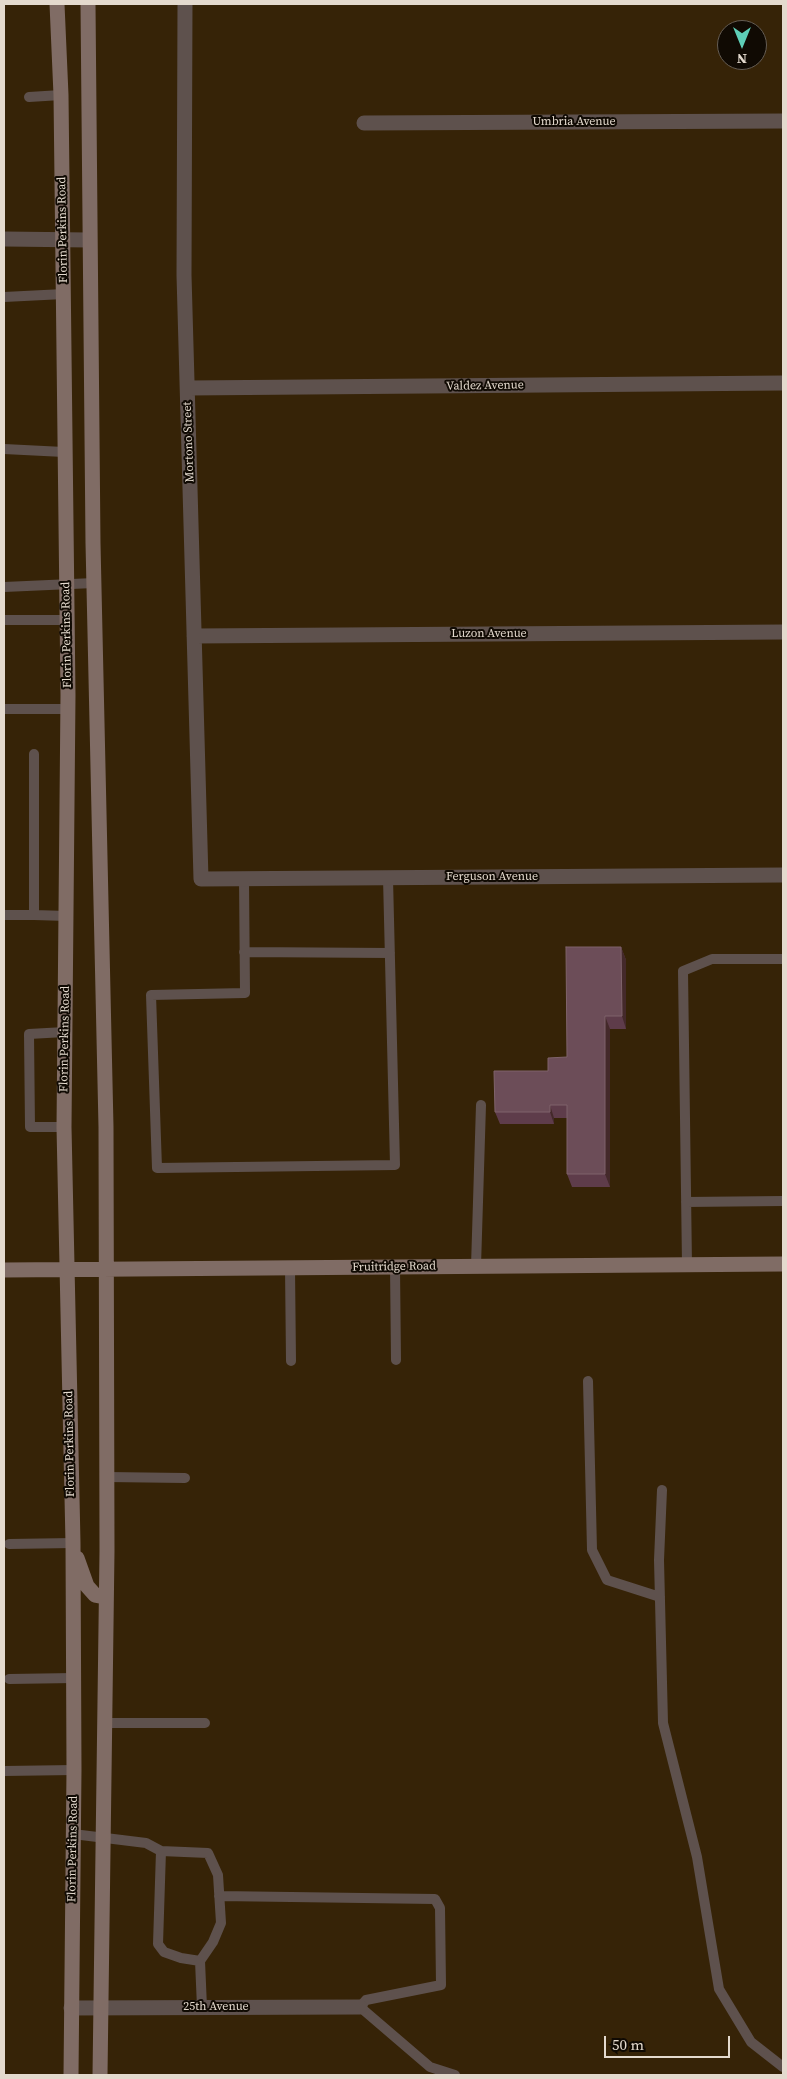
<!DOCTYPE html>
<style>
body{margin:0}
#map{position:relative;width:787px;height:2079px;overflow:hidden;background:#2d1e09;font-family:"Source Serif 4",serif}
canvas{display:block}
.frame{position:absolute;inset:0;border:5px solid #e4dace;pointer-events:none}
.north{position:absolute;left:717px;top:20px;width:50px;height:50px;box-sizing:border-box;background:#100a03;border:1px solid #655d54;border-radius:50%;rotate:180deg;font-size:14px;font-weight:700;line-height:20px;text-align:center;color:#e4dace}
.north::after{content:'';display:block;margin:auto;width:18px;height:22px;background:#5eceb7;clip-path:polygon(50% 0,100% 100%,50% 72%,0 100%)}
.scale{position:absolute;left:604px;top:2036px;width:126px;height:22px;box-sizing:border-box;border:2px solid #e4dace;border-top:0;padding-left:6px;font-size:15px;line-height:18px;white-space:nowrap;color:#e4dace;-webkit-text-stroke:4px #100a03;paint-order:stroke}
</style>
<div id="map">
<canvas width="787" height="2079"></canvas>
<div class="frame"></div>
<div class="north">N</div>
<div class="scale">50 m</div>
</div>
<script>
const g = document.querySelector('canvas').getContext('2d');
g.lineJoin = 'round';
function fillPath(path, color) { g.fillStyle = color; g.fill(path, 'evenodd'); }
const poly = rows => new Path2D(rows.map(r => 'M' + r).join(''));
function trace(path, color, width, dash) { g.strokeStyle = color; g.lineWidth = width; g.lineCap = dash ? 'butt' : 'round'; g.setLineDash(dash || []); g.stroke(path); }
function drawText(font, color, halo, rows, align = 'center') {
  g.font = font + ' "Source Serif 4",serif'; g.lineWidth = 4; g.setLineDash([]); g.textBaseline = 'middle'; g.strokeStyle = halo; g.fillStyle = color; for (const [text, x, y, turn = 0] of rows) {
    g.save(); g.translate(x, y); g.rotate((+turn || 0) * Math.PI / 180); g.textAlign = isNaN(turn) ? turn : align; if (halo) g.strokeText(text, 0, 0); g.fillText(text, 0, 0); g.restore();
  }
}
fillPath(poly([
 [4,4,783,4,783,2075,4,2075],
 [727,30,757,30,757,60,727,60]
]), '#362307');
trace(poly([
 [29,97,61,95],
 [4,297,64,294],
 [4,449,64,452],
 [4,587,94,583],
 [4,620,67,620],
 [4,709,68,709],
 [34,754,34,915,67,916],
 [244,879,245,993,151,995,157,1168,395,1165,388,878],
 [4,915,34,915],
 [244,952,390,953],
 [64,1127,30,1127,29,1034,65,1032],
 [686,1202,783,1201],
 [687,1265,683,971,712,959,783,959],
 [476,1266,481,1105],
 [395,1267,396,1360],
 [290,1268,291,1361],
 [588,1381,592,1550,607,1580,660,1597],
 [107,1477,185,1478],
 [662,1490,659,1560,663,1723,697,1857,719,1989,751,2042,783,2067],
 [9,1544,73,1543],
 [9,1679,74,1678],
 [103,1723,205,1723],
 [4,1771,74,1770],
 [73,1834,146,1843,161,1851,158,1944,164,1952,181,1958,200,1961,202,2007],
 [161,1851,208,1853,218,1875,221,1923,213,1942,200,1961],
 [219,1896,435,1899,440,1908,441,1985,366,2000,360,2007,430,2067,455,2075]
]), '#5e514d', 10);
trace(poly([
 [185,4,184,275,201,879,783,875],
 [364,123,783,121],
 [4,239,89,240],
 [188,388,783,383],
 [194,636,783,632],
 [71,2008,360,2007]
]), '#5e514d', 15);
trace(poly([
 [57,4,61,95,68,695,64,1127,73,1543,74,1770,71,2075],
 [88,4,93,543,106,1127,107,1551,100,2075],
 [4,1270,783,1264],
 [77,1558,87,1586,95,1595,106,1597]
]), '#806c65', 15);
fillPath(poly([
 [621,947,626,960,626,1029,610,1029,610,1187,572,1187,567,1174,567,1118,554,1118,554,1124,500,1124,495,1112,548,1071,567,1057]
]), '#5e3c4a');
fillPath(poly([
 [621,947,626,960,626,1029,622,1016],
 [605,1016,610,1029,610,1187,605,1174],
 [550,1105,554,1118,554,1124,550,1112]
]), '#44292a');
const building = poly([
 [566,947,621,947,622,1016,605,1016,605,1174,567,1174,567,1105,550,1105,550,1112,495,1112,494,1071,548,1071,548,1058,567,1057,566,947]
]);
fillPath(building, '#6c4d58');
trace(building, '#7f636b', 1);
drawText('12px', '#e4dace', '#100a03', [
 ["Umbria Avenue",574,122],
 ["Florin Perkins Road",63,230,-91],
 ["Valdez Avenue",485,386,-1],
 ["Mortono Street",189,442,-92],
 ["Luzon Avenue",489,634],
 ["Florin Perkins Road",67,635,-91],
 ["Ferguson Avenue",492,877],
 ["Florin Perkins Road",65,1039,-89],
 ["Fruitridge Road",394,1267,-1],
 ["Florin Perkins Road",70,1444,-91],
 ["Florin Perkins Road",73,1849,-89],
 ["25th Avenue",216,2007]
]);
</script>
